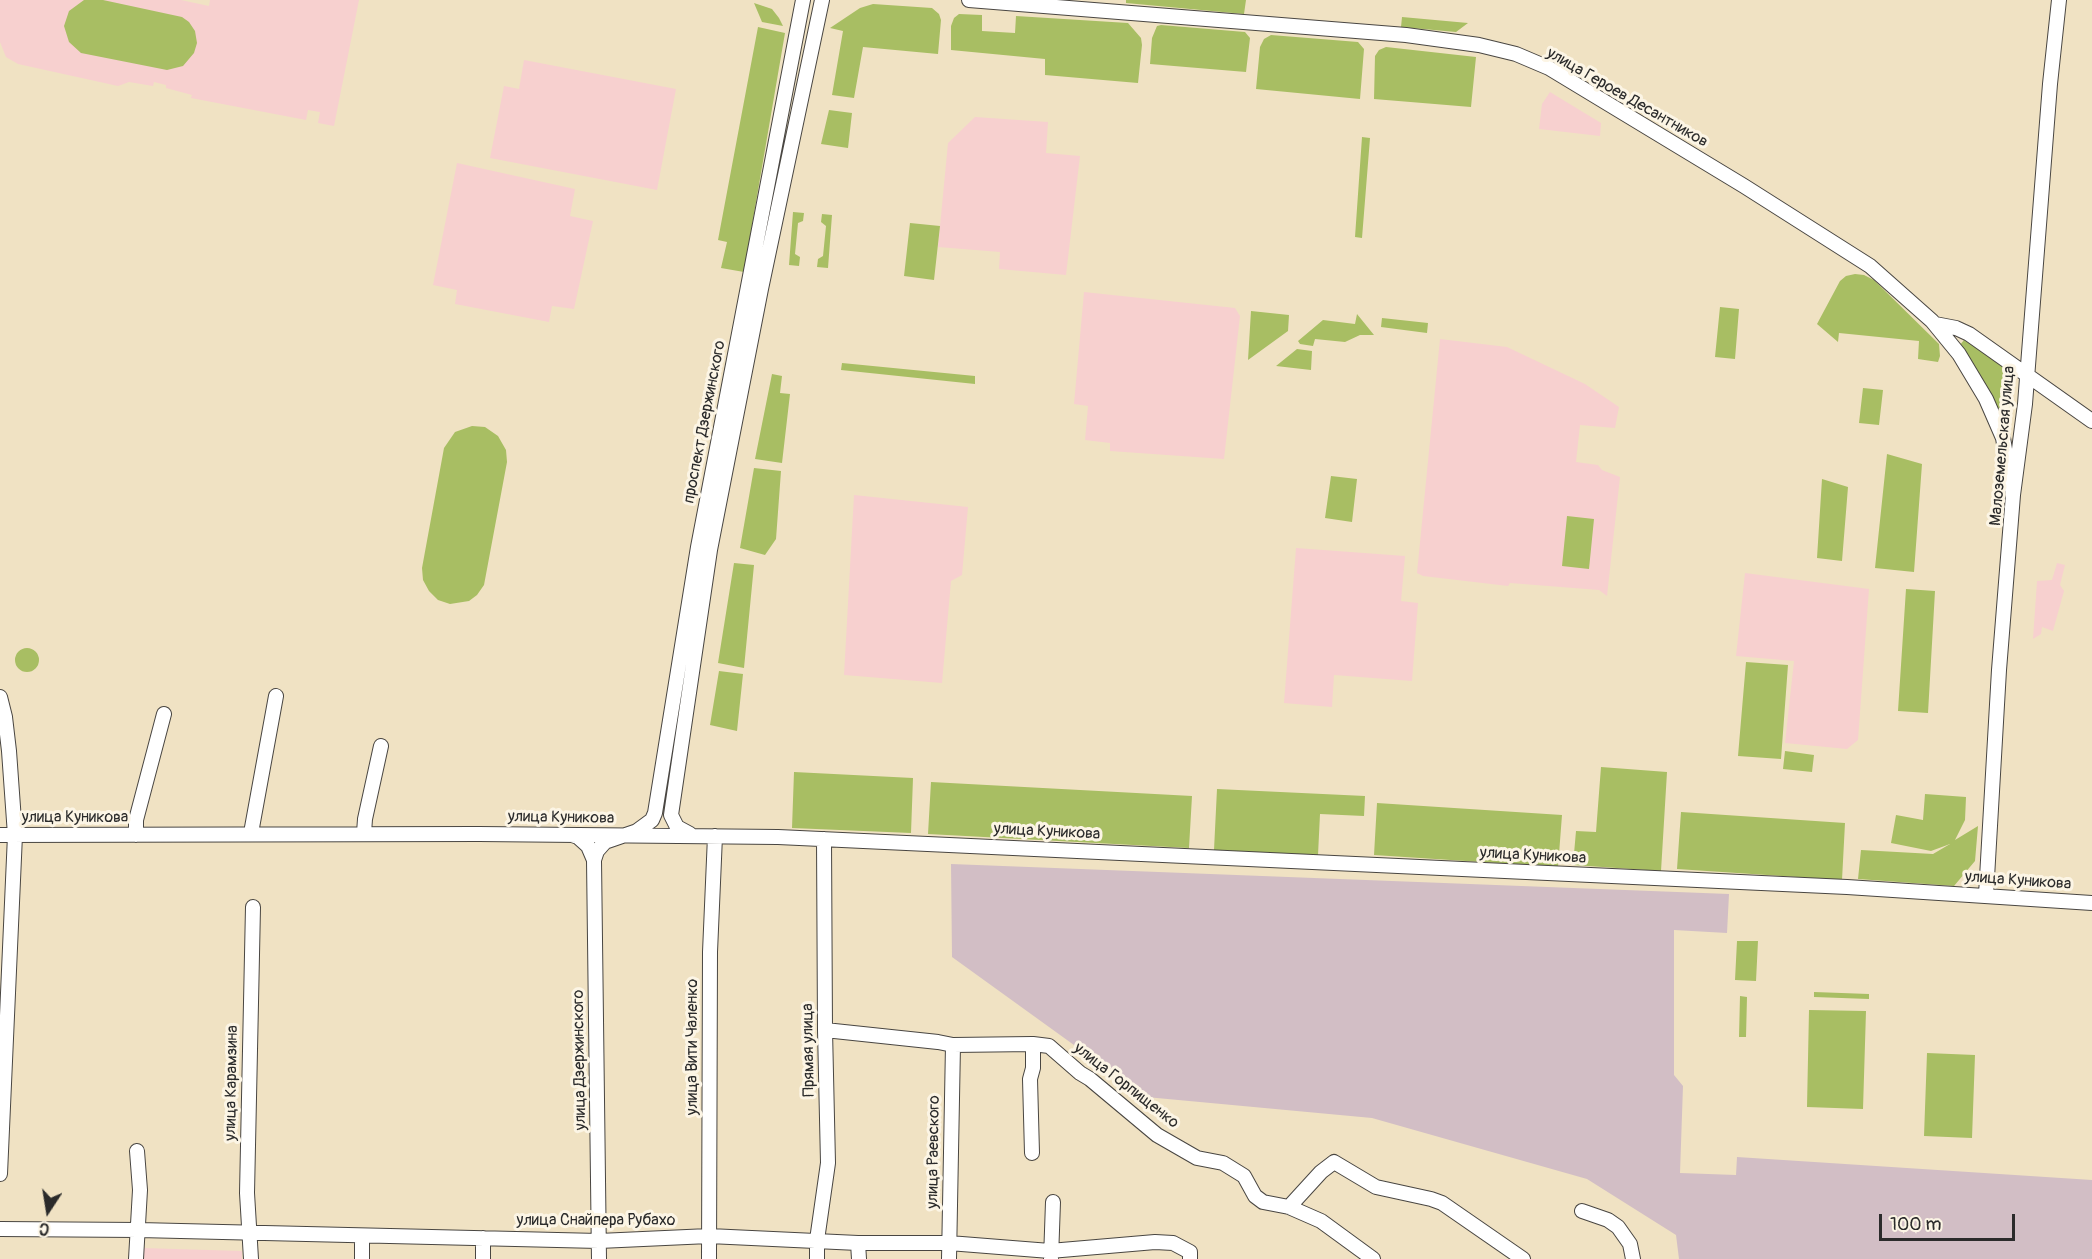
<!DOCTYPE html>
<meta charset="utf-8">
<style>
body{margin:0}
#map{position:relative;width:2092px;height:1259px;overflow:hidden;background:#f0e2c3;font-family:Pangolin,sans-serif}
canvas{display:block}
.north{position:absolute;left:18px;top:1181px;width:60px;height:60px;-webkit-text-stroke:4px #fcf5e5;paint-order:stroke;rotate:192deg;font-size:16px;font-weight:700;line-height:24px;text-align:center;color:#2b2b2b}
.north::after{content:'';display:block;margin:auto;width:21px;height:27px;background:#2b2b2b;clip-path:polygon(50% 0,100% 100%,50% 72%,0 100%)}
.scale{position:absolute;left:1879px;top:1214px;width:136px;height:27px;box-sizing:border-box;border:3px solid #2b2b2b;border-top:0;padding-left:8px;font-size:18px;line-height:21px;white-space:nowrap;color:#2b2b2b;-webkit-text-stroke:4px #fcf5e5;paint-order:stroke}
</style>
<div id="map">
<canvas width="2092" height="1259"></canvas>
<div class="north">С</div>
<div class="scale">100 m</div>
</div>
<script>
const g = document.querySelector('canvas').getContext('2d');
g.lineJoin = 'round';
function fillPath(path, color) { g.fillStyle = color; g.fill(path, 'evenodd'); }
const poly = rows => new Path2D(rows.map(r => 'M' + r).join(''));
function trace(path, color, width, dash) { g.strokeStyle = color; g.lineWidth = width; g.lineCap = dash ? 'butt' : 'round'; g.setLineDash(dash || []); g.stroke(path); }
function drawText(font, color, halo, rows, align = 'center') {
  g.font = font + ' Pangolin,sans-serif'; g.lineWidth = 6; g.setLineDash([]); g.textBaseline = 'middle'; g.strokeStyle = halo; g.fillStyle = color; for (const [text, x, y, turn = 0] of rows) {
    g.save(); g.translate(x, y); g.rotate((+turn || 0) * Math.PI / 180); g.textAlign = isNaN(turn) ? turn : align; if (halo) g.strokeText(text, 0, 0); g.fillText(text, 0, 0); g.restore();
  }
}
fillPath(poly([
 [0,0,181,0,209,6,210,0,359,0,334,126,318,123,320,112,308,110,306,120,191,98,192,95,166,88,166,85,154,82,153,86,129,82,118,86,18,64,6,57,0,42],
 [524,60,676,89,657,190,490,158,504,86,519,89],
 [1550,92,1601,123,1600,136,1539,129,1542,104],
 [975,117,1048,122,1046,153,1080,156,1066,275,999,269,1000,252,938,247,948,143],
 [457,163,575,189,570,216,593,221,574,309,552,306,549,322,455,304,457,290,433,285],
 [1084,292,1235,308,1240,316,1224,459,1110,451,1110,443,1085,440,1088,406,1074,404],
 [1440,339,1507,347,1585,384,1619,407,1615,428,1580,425,1576,462,1598,465,1602,470,1620,477,1607,596,1599,590,1510,583,1508,586,1423,576,1417,573],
 [854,495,968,507,962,575,951,581,942,683,844,675],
 [1296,548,1405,556,1401,601,1418,603,1412,681,1334,675,1332,707,1284,703],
 [2057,563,2065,565,2060,585,2064,591,2053,631,2042,627,2041,634,2033,639,2037,581,2052,580],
 [1745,573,1869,589,1858,740,1847,749,1785,743,1794,661,1736,656],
 [142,1248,242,1251,242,1259,142,1259]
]), '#f7d0cf');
fillPath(poly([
 [951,864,1729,894,1727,933,1674,930,1674,1075,1683,1086,1680,1173,1736,1175,1737,1157,2092,1180,2092,1259,1679,1259,1676,1235,1587,1179,1372,1118,1146,1097,952,957]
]), '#d2bec5');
fillPath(poly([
 [84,0,103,0,182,17,189,22,195,31,197,43,194,53,183,66,167,70,81,53,69,42,64,26,69,11],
 [1126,0,1246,0,1244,14,1126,3],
 [754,3,772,9,779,18,783,26,762,22],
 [873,4,932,8,939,14,941,20,938,54,863,47,854,98,832,95,843,31,830,28,860,8],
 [959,14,982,15,982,31,1015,33,1016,16,1128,23,1141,38,1142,45,1138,83,1045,75,1045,59,951,50,951,26,954,18],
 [1402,17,1468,23,1456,32,1401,27],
 [1161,25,1245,32,1250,38,1246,72,1150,64,1152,38,1157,26],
 [758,27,785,33,744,272,721,268,727,242,718,240],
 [1271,35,1358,42,1364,49,1360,99,1256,89,1260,47,1264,39],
 [1386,47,1476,57,1471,107,1374,99,1375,56,1379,50],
 [829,110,852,113,848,148,821,144],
 [1362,137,1370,138,1362,238,1355,237],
 [793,212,804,213,803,221,798,223,795,254,800,257,799,266,789,265],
 [822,214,832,215,828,268,817,267,818,259,823,256,826,226,821,222],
 [910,223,940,226,934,280,904,276],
 [1855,274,1864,275,1874,280,1939,344,1940,356,1938,362,1918,359,1919,341,1839,333,1838,342,1817,324,1840,281,1846,276],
 [1720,307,1739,309,1735,359,1715,357],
 [1251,311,1289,315,1288,331,1248,360],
 [1357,314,1374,335,1360,335,1345,342,1315,339,1313,346,1300,344,1298,341,1323,320,1355,324],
 [1382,318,1428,323,1427,333,1381,327],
 [1964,340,2012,371,2011,410,2008,419,1999,422,1959,346],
 [1297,349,1312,351,1311,370,1276,366],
 [842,363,975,376,975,384,841,370],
 [772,374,782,376,780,393,790,394,782,463,755,459],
 [1863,388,1883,390,1879,425,1859,423],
 [472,426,485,427,498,436,506,450,507,462,484,585,477,595,469,601,450,604,438,600,429,591,423,580,422,568,444,448,455,432],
 [1887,454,1922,464,1914,572,1875,568],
 [754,468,781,471,776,539,765,555,740,548],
 [1331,476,1357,479,1352,522,1325,518],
 [1822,479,1848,487,1842,561,1817,558],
 [1567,516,1594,519,1589,569,1562,566],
 [734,563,754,565,744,668,718,663],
 [1906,589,1935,591,1928,713,1898,711],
 '15 660a12 12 0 1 1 24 0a12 12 0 1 1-24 0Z',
 [1746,662,1788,665,1781,759,1738,756],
 [719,671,743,674,737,731,710,725],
 [1785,751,1814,755,1812,772,1783,769],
 [1601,767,1667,772,1661,871,1573,865,1576,831,1596,832],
 [794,772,913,778,911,833,792,828],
 [931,782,1192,796,1189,848,928,834],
 [1217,789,1365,796,1364,816,1320,814,1318,855,1214,850],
 [1925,794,1966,797,1965,820,1955,840,1978,826,1975,861,1954,886,1858,879,1861,850,1933,854,1950,844,1931,851,1891,843,1896,815,1923,820],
 [1377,803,1562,815,1558,867,1374,855],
 [1681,812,1845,823,1842,880,1677,869],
 [1737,941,1758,941,1756,981,1735,980],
 [1814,992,1869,994,1869,999,1814,997],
 [1740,996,1747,997,1746,1037,1739,1037],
 [1809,1010,1866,1011,1863,1109,1807,1107],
 [1927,1053,1975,1055,1972,1138,1924,1136]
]), '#a8be63');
const minor = poly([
 [969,0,1406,35,1479,45,1516,54,1549,68,1744,186,1870,266,1932,321,1959,354,1986,399,2003,438,2013,495],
 [1935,324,1956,328,1969,334,2092,421],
 [0,697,5,717,9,751,15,835,0,1174],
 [251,833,276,696],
 [364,833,365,819,381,746],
 [690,834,677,827,671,815,710,550,761,289,822,0],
 [0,835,479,834,778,837,1847,887,2092,903],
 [136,835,136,820,164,714],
 [572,835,578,837,588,846,594,860,599,1259],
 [594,860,597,851,605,842,637,831,652,820,655,813,698,547,803,0],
 [1986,895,1999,670,2013,495,2025,404,2050,84,2059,0],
 [825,1030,938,1042,953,1045,1033,1044,1049,1046,1080,1073,1090,1079,1157,1135,1197,1158,1223,1163,1244,1176,1255,1196,1263,1202,1289,1207,1321,1221,1373,1259],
 [1032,1153,1030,1079,1033,1068,1033,1044],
 [1289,1207,1321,1172,1334,1162,1376,1187,1431,1199,1442,1203,1523,1259],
 [1582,1211,1608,1220,1618,1227,1630,1244,1633,1259],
 [0,1229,139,1230,599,1241,709,1236,858,1243,949,1243,1050,1251,1155,1242,1173,1243,1190,1252,1190,1259],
 [858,1243,859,1259],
 [136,1259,140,1190,137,1151],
 [251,1259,247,1193,253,907],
 [362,1259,362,1236],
 [483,1259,483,1238],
 [709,1259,710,952,715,836],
 [817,1259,817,1240,828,1163,825,1030,824,839],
 [949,1259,953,1045],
 [1051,1259,1053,1202]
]);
trace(minor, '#494642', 16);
trace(minor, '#fff', 14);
drawText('16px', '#2b2b2b', '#fcf5e5', [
 ["улица Героев Десантников",1627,98,30],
 ["проспект Дзержинского",705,422,-79],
 ["Малоземельская улица",2003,446,-85],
 ["улица Куникова",75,818],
 ["улица Куникова",561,818,1],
 ["улица Куникова",1047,832,3],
 ["улица Куникова",1533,856,3],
 ["улица Куникова",2018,881,4],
 ["улица Вити Чаленко",693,1047,-90],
 ["Прямая улица",809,1050,-91],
 ["улица Дзержинского",580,1060,-91],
 ["улица Карамзина",232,1083,-89],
 ["улица Горпищенко",1126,1086,38],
 ["улица Раевского",934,1152,-89],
 ["улица Снайпера Рубахо",596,1221]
]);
</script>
